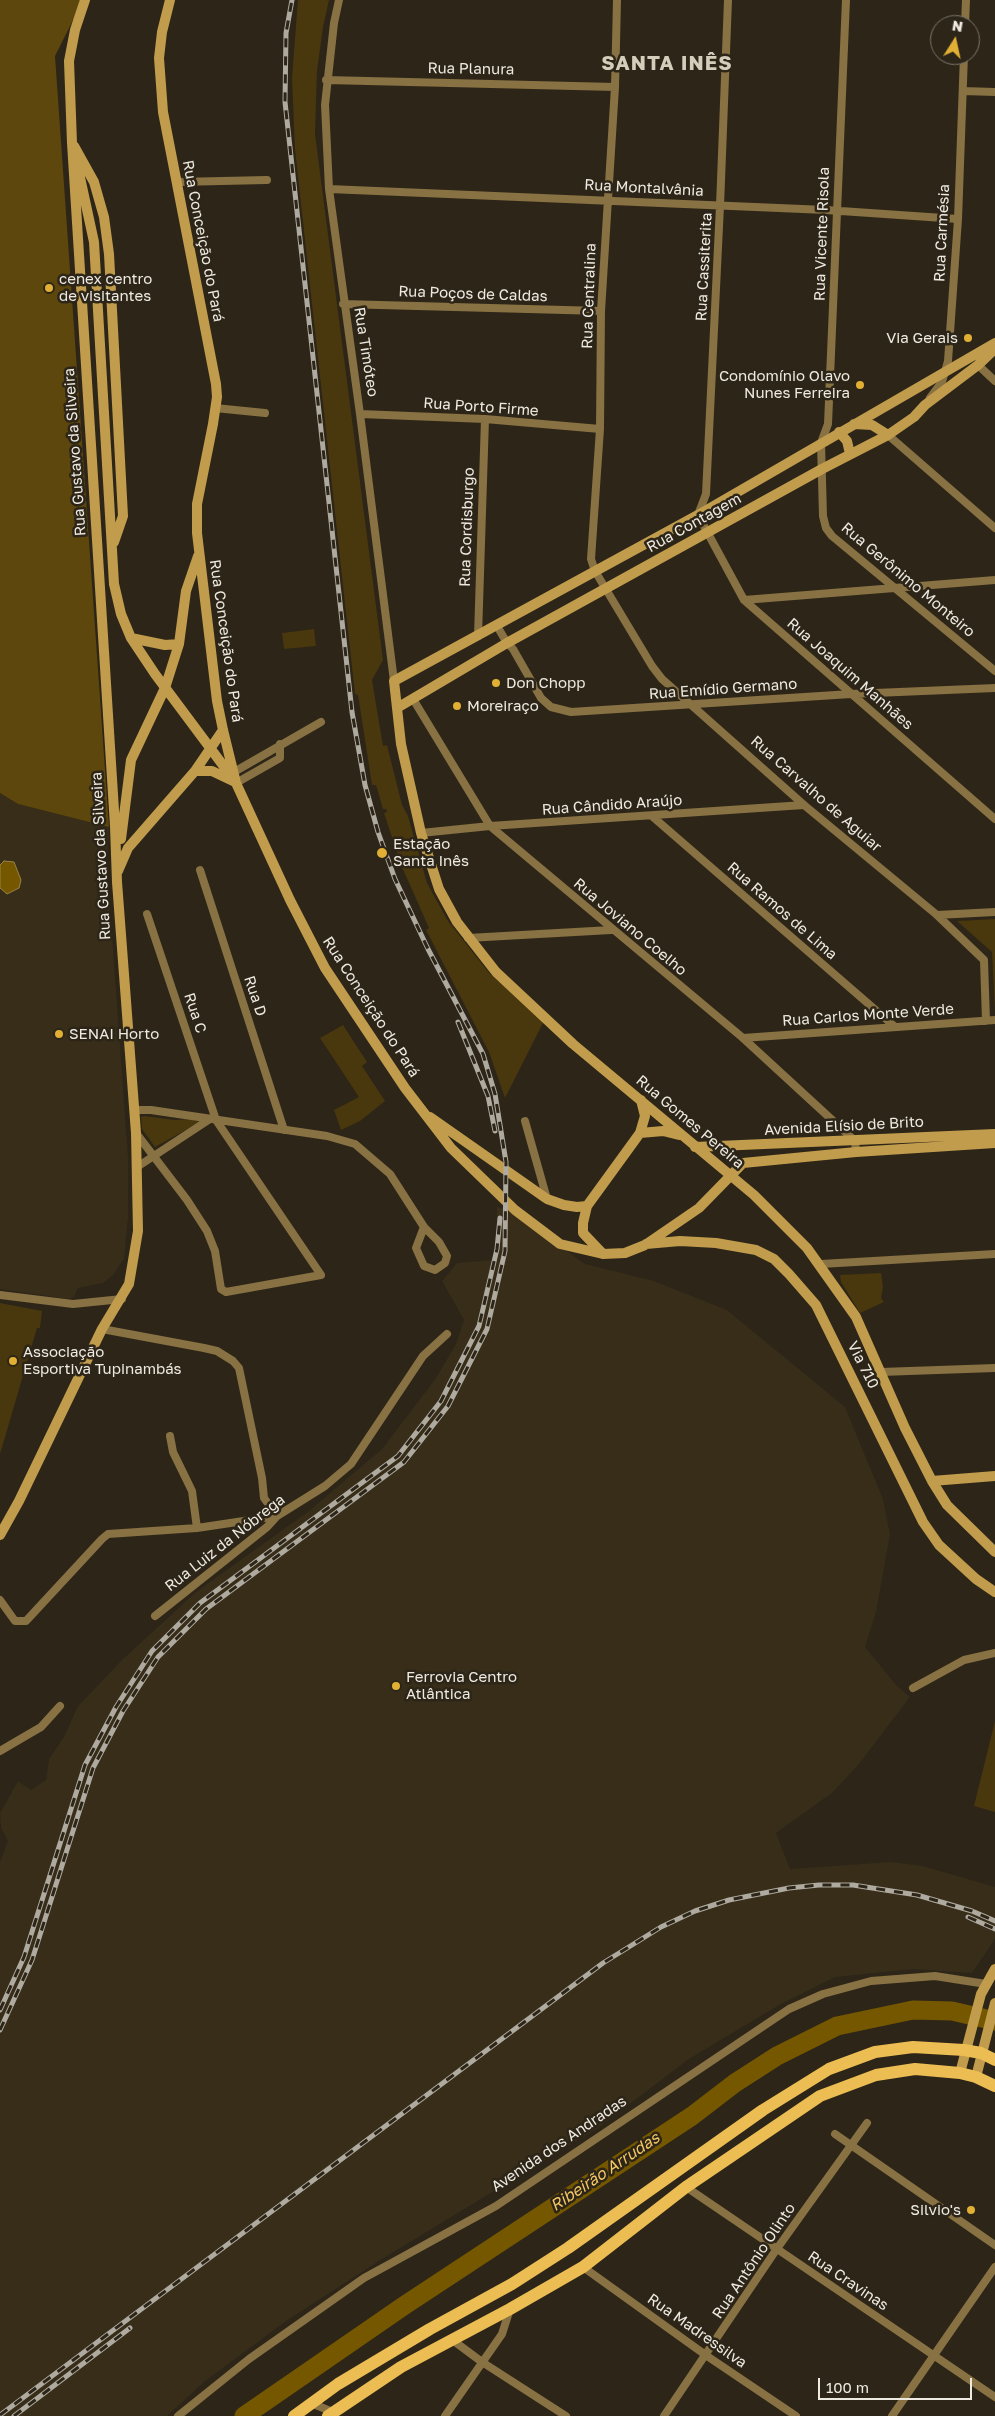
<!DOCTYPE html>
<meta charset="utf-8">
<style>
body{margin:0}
#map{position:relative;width:995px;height:2416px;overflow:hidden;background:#2c2518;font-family:"Golos Text",sans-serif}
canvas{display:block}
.north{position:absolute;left:930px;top:15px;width:50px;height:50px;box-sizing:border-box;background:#2c2518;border:1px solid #7a7468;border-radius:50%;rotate:10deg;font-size:14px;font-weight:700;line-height:20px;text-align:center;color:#eeeae1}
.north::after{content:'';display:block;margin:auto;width:18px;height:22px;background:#e1af34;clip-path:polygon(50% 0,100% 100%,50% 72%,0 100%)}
.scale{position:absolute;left:818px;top:2378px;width:154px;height:22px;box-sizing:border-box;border:2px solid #eeeae1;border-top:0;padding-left:6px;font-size:15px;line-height:18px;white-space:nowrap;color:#eeeae1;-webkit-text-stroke:4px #2c2518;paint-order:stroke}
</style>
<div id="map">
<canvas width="995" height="2416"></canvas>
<div class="north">N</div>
<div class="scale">100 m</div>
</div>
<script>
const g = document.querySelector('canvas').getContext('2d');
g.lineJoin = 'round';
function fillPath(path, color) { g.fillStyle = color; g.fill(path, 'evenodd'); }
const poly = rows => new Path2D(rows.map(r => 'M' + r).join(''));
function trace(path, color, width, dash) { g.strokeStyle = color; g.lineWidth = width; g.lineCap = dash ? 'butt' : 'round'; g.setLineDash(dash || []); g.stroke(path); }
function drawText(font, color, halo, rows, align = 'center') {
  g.font = font + ' "Golos Text",sans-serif'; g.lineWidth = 5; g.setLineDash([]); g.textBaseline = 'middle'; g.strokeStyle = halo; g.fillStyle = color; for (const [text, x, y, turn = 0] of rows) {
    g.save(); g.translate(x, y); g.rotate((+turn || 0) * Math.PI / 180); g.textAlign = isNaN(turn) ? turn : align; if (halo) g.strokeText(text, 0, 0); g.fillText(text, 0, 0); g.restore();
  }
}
fillPath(poly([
 [0,793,18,804,109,827,107,867,128,1157,128,1218,124,1259,113,1275,103,1283,78,1288,74,1297,68,1299,0,1289],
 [497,1207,512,1211,585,1264,654,1281,727,1310,845,1407,883,1499,890,1534,876,1612,865,1647,897,1686,910,1697,859,1764,832,1793,776,1833,790,1869,891,1862,923,1866,995,1887,995,1939,972,1973,914,1969,835,1977,781,2004,689,2059,598,2128,382,2259,286,2321,204,2382,167,2416,0,2416,0,1862,8,1841,1,1828,0,1813,18,1781,31,1790,46,1780,49,1759,64,1737,78,1706,123,1659,196,1592,309,1511,382,1449,436,1378,456,1344,464,1320,442,1281,457,1263,493,1260,497,1245]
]), '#372d19');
fillPath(poly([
 [298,0,329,0,323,27,317,71,315,134,383,660,372,680,383,746,387,745,402,805,408,816,427,883,448,921,490,974,544,1021,505,1098,489,1052,426,930,429,928,402,867,384,813,387,812,386,809,383,809,376,785,372,785,358,695,355,694,295,149,292,78],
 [314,629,316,646,284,649,282,633],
 [995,919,995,1011,992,952,957,921],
 [343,1025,367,1062,362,1066,385,1101,360,1121,341,1130,334,1110,359,1097,320,1038],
 [144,1116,175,1120,190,1119,200,1122,155,1147,142,1129,141,1117],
 [881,1273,883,1287,881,1298,884,1302,860,1313,841,1282,840,1275],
 [0,1303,42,1311,40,1328,37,1328,0,1454],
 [995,1721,995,1812,974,1806]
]), '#49370d');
fillPath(poly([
 [0,0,80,0,77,12,55,56,109,827,18,804,0,793]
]), '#5e470c');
const water = poly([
 [4,861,14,862,21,880,19,888,7,894,0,888,0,865,4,861]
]);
fillPath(water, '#755700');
trace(water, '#998344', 1);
trace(poly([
 [244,2416,405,2305,692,2116,735,2083,777,2056,837,2026,913,2010,952,2011,995,2021]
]), '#755700', 19);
trace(poly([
 [339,0,334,23,325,105,329,189,360,414,394,681],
 [617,0,615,87,601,311,600,429,591,559,595,571,652,666,662,679,804,805,937,915,984,960,986,1021],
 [728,0,720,206,706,494,698,515,744,600,995,819],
 [846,0,828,424,821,443,823,516,826,528,832,536,995,671],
 [965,25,966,0],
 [326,80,615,87],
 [963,91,995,92],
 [177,182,267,180],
 [329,189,826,210,958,219],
 [343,304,601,311],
 [978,365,995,381],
 [930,398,942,382,948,361,958,219,964,55],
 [215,408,265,413],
 [360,414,485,419,600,429],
 [888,435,995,528],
 [744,600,995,580],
 [497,626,507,643,513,649,541,698,551,707,571,712,851,694,995,688],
 [478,636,485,419],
 [413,699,490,826,743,1038,855,1141,856,1152],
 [234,772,321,722],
 [236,783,280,758,280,744],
 [653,817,894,1026],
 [421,833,490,826,804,805],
 [200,870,284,1130],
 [937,915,995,912],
 [468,938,611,930],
 [743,1038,995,1020],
 [134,1110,151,1110,327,1136,355,1144,390,1174,424,1227,439,1242,447,1256,445,1263,435,1270,424,1266,416,1248,424,1227],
 [525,1121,547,1199],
 [136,1133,187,1200,207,1231,215,1251,221,1289,226,1292,321,1275,216,1120,147,914],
 [137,1167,210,1119],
 [821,1264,995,1254],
 [0,1295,73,1304,122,1299],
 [102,1329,204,1348,217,1351,233,1361,239,1368,262,1478,264,1498,277,1516],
 [881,1372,995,1368],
 [170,1436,173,1452,192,1491,197,1528],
 [0,1600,15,1621,26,1621,102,1539,108,1534,197,1528,277,1516],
 [155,1616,267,1527,277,1516,325,1486,351,1464,423,1356,447,1334],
 [913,1688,964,1660,995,1653],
 [0,1751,41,1727,60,1706],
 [835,2134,995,2245],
 [686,2187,995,2397],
 [583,2267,707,2356,796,2416],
 [451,2339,482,2362,566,2416],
 [311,2403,335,2413],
 [178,2416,249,2359,364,2278,496,2206,789,2009,823,1994,871,1981,935,1976,986,1984],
 [445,2416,502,2334,510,2309],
 [664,2416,776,2250,867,2123],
 [892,2416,995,2267]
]), '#887142', 8);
trace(poly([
 [170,0,162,32,159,58,163,112,216,384,217,397,213,424,197,504,197,533,217,701,223,730,236,783,290,900,325,968,405,1088,451,1148,515,1210,560,1244,603,1254,625,1253,645,1245,699,1208,743,1163,856,1152,995,1143],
 [74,146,94,182,104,217,109,254,123,516,114,542],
 [78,168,94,242,114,584,121,614,131,638,155,674,234,780],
 [995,343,698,515,394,681,401,744,421,833,439,889,457,922,496,972,573,1044,754,1195,807,1248,856,1317,905,1428,932,1481,947,1505,995,1552],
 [854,424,872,425,888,435],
 [839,432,847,441,850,454],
 [131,638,165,645,179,644],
 [397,708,507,643,822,469,888,435,914,417,925,405,978,365,995,349],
 [195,771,212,771,233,781],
 [121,839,131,760,165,688,179,644,186,591,198,556],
 [118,871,128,848,195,771,223,730],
 [430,1117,547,1199,564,1205,577,1207,587,1206],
 [640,1133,645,1116,641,1100],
 [695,1147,995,1134],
 [646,1244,680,1241,716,1243,756,1250,774,1259,789,1274,816,1305,923,1522,939,1545,976,1579,995,1592],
 [603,1254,583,1233,583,1223,587,1206,640,1133,663,1131,679,1135],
 [932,1481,995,1476],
 [0,1535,19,1501,102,1329,129,1284,138,1231,136,1133,117,882,115,826,72,143,69,61,75,30,85,0],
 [960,2073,981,1994,995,1969],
 [976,2077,995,2003]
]), '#c09c4c', 10);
trace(poly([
 [294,2416,338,2384,430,2329,512,2284,568,2248,763,2110,829,2069,875,2052,913,2047,964,2050,981,2053,995,2060],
 [328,2416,401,2367,510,2309,583,2267,686,2187,820,2096,876,2075,915,2069,960,2073,976,2077,995,2086]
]), '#ecbd52', 12);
const rail = poly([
 [458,1022,488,1096,495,1131],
 [968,1917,995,1929],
 [0,2010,24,1957,85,1765,116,1707,152,1651,200,1603,398,1456,441,1401,479,1326,497,1249,500,1218],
 [0,2030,32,1960,93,1768,123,1711,158,1657,206,1609,404,1462,448,1406,487,1329,505,1251,506,1162,495,1094,483,1054,428,949,395,879,378,832,365,785,352,712,285,102,286,33,292,0],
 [0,2415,603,1963,661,1927,695,1911,729,1900,789,1888,819,1885,853,1885,917,1895,972,1911,995,1921],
 [14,2416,130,2328]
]);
trace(rail, '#afaa9f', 5);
trace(rail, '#2c2518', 3, [9]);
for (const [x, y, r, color] of [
 [49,288,5,"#e1af34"],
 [968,338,5,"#e1af34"],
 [860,385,5,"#e1af34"],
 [496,683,5,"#e1af34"],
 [457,706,5,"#e1af34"],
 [382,853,6,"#e1af34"],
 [59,1034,5,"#e1af34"],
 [13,1361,5,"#e1af34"],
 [396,1686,5,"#e1af34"],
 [971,2210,5,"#e1af34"]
]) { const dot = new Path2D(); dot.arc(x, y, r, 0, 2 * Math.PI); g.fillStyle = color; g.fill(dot); trace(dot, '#2c2518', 2); }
drawText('15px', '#eeeae1', '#2c2518', [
 ["Rua Planura",471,69,1],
 ["Rua Montalvânia",644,188,3],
 ["Rua Carmésia",942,233,-87],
 ["Rua Vicente Risola",822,234,-88],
 ["Rua Conceição do Pará",203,241,79],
 ["Rua Cassiterita",704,267,-87],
 ["Rua Poços de Caldas",473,294,2],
 ["Rua Centralina",589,296,-88],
 ["Rua Timóteo",366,352,81],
 ["Rua Porto Firme",481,407,4],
 ["Rua Gustavo da Silveira",75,452,-94],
 ["Rua Contagem",694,523,-29],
 ["Rua Cordisburgo",467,527,-88],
 ["Rua Gerônimo Monteiro",908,580,40],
 ["Rua Conceição do Pará",226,641,82],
 ["Rua Joaquim Manhães",850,674,41],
 ["Rua Emídio Germano",723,689,-4],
 ["Rua Carvalho de Aguiar",816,794,41],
 ["Rua Cândido Araújo",612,805,-4],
 ["Rua Gustavo da Silveira",101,856,-93],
 ["Rua Ramos de Lima",782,911,41],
 ["Rua Joviano Coelho",630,927,40],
 ["Rua D",255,996,72],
 ["Rua Conceição do Pará",371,1007,57],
 ["Rua C",195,1013,72],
 ["Rua Carlos Monte Verde",868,1015,-4],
 ["Rua Gomes Pereira",690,1122,40],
 ["Avenida Elísio de Brito",844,1126,-3],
 ["Via 710",863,1365,63],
 ["Rua Luiz da Nóbrega",225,1543,-38],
 ["Avenida dos Andradas",559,2144,-34],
 ["Rua Antônio Olinto",754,2261,-56],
 ["Rua Cravinas",848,2281,34],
 ["Rua Madressilva",697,2331,35]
]);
drawText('15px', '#eeeae1', '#2c2518', [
 ["cenex centro",59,279],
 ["de visitantes",59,296],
 ["Via Gerais",958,338,"right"],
 ["Condomínio Olavo",850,376,"right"],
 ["Nunes Ferreira",850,393,"right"],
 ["Don Chopp",506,683],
 ["Moreiraço",467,706],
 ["Estação",393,844],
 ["Santa Inês",393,861],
 ["SENAI Horto",69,1034],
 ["Associação",23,1352],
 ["Esportiva Tupinambás",23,1369],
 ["Ferrovia Centro",406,1677],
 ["Atlântica",406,1694],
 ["Silvio's",961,2210,"right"]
], 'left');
drawText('italic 16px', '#f4c764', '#2c2518', [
 ["Ribeirão Arrudas",605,2172,-34]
]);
g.letterSpacing = '1px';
drawText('bold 20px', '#d5cdbb', '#2c2518', [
 ["SANTA INÊS",667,64]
]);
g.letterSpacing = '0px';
</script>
